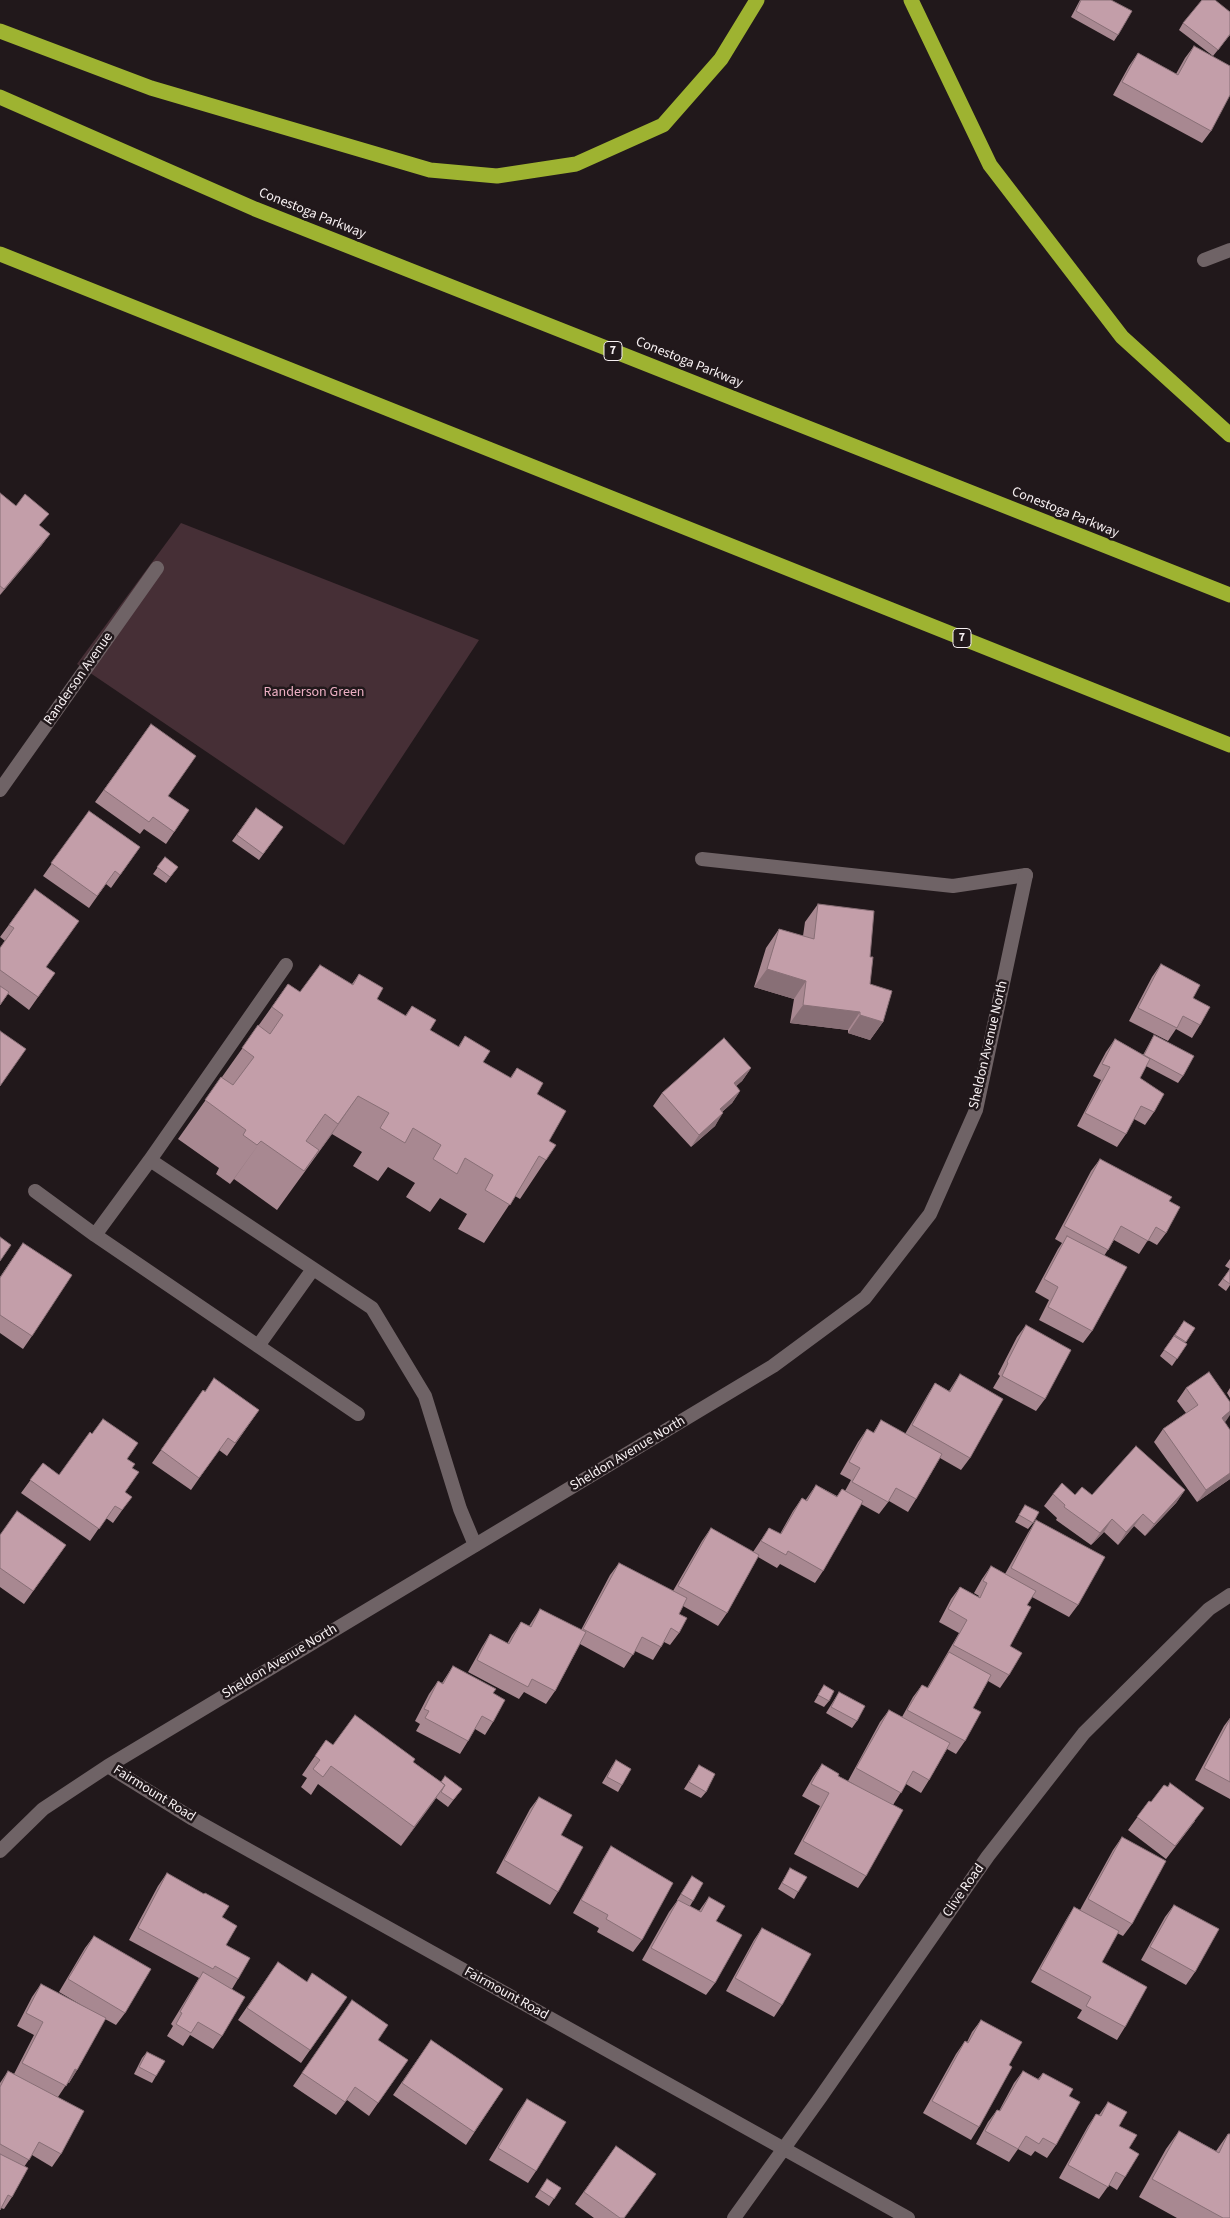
<!DOCTYPE html>
<style>
body{margin:0}
canvas{display:block;background:#21181b}
</style>
<canvas width="1230" height="2218"></canvas>
<script>
const g = document.querySelector('canvas').getContext('2d');
g.lineJoin = 'round';
function fillPath(path, color) { g.fillStyle = color; g.fill(path, 'evenodd'); }
const poly = rows => new Path2D(rows.map(r => 'M' + r).join(''));
function trace(path, color, width, dash) { g.strokeStyle = color; g.lineWidth = width; g.lineCap = dash ? 'butt' : 'round'; g.setLineDash(dash || []); g.stroke(path); }
function drawText(font, color, halo, rows, align = 'center') {
  g.font = font + ' "Source Sans 3",sans-serif'; g.lineWidth = 5; g.setLineDash([]); g.textBaseline = 'middle'; g.strokeStyle = halo; g.fillStyle = color; for (const [text, x, y, turn = 0] of rows) {
    g.save(); g.translate(x, y); g.rotate((+turn || 0) * Math.PI / 180); g.textAlign = isNaN(turn) ? turn : align; if (halo) g.strokeText(text, 0, 0); g.fillText(text, 0, 0); g.restore();
  }
}
fillPath(poly([
 [181,523,479,640,344,845,77,664]
]), '#462f36');
trace(poly([
 [702,859,953,886,1026,875],
 [150,1160,286,965],
 [35,1191,95,1235],
 [258,1346,313,1269],
 [358,1414,95,1235,150,1160,372,1308,425,1396,460,1509,475,1545]
]), '#6f6366', 14);
trace(poly([
 [1204,260,1230,250],
 [0,790,157,568],
 [108,1766,193,1819,908,2218],
 [0,1851,43,1809,108,1766,773,1366,865,1298,930,1214,976,1110,1026,875],
 [734,2218,820,2098,988,1856,1084,1733,1209,1609,1230,1595]
]), '#6f6366', 14);
trace(poly([
 [911,0,990,165,1122,337,1230,435],
 [0,31,151,88,430,170,497,176,576,164,663,125,721,59,757,0],
 [0,97,255,209,1230,595],
 [0,254,1230,745]
]), '#9eb331', 15);
fillPath(poly([
 [1080,0,1111,0,1118,35,1114,41,1071,17],
 [1230,12,1230,35,1213,56,1179,30,1183,23],
 [1194,46,1211,131,1202,143,1113,95,1129,66,1138,53,1176,74,1185,58],
 [0,493,50,534,41,546,0,595],
 [151,724,168,796,189,810,166,844,144,829,140,834,95,802],
 [256,808,283,827,259,860,232,841],
 [89,811,140,847,111,888,106,884,89,908,43,876],
 [165,857,178,867,166,883,153,874],
 [35,889,46,967,55,973,29,1010,8,994,0,1005,0,948,5,941,0,937],
 [818,904,870,957,870,984,883,1022,870,1040,848,1033,848,1030,790,1023,794,999,754,987,766,948,779,929,803,936,805,922],
 [1161,964,1193,998,1200,1025,1192,1038,1176,1029,1168,1041,1129,1021,1152,977],
 [359,974,377,999,405,1016,412,1006,430,1030,458,1047,465,1036,483,1062,510,1078,517,1068,537,1094,549,1141,546,1160,520,1199,515,1196,484,1243,458,1229,467,1214,440,1198,430,1212,406,1197,415,1183,388,1167,378,1181,353,1166,362,1152,332,1134,277,1210,234,1179,230,1184,216,1174,219,1168,178,1139,288,984,300,992,352,984],
 [1154,1035,1183,1076,1178,1083,1146,1066,1140,1078,1154,1112,1145,1125,1134,1119,1126,1134,1117,1147,1077,1126,1101,1080,1093,1076,1106,1052,1115,1039,1143,1055],
 [751,1068,742,1081,736,1086,740,1091,732,1103,722,1112,715,1126,691,1147,653,1106,662,1093],
 [1100,1159,1169,1201,1166,1233,1157,1245,1148,1240,1139,1254,1114,1240,1104,1256,1092,1331,1083,1343,1039,1320,1049,1300,1035,1292,1058,1249,1062,1243,1055,1239,1091,1171],
 [23,1243,32,1336,23,1349,0,1333,0,1277],
 [1230,1259,1230,1285,1226,1291,1218,1285,1230,1269,1225,1266],
 [1184,1321,1195,1328,1185,1343,1187,1344,1172,1366,1160,1356],
 [1026,1325,1045,1399,1036,1411,993,1388,1000,1376,998,1374,1017,1337],
 [960,1374,970,1458,961,1470,940,1458,916,1499,908,1512,889,1501,879,1514,861,1504,823,1571,815,1583,780,1564,777,1568,758,1557,727,1613,718,1626,683,1606,679,1614,679,1633,670,1645,664,1642,653,1660,635,1651,624,1668,580,1644,555,1691,546,1704,524,1692,519,1699,468,1672,482,1647,490,1634,507,1644,512,1635,521,1622,529,1626,540,1609,581,1630,610,1575,619,1563,673,1591,702,1541,711,1528,753,1552,769,1528,780,1534,793,1511,802,1498,805,1501,816,1485,837,1496,842,1489,845,1491,851,1480,840,1474,858,1442,867,1429,873,1433,881,1420,905,1434,927,1396,935,1383,949,1391],
 [1186,1388,1226,1421,1224,1422,1230,1430,1230,1479,1197,1502,1154,1442,1163,1429,1186,1413,1177,1401],
 [1230,1388,1230,1398,1227,1393],
 [203,1390,259,1410,227,1456,219,1450,191,1490,152,1463],
 [127,1459,132,1468,125,1492,123,1509,113,1523,106,1518,90,1541,21,1493,43,1463,59,1475],
 [1185,1490,1176,1503,1145,1536,1134,1526,1118,1545,1104,1532,1091,1545,1056,1520,1057,1518,1044,1506,1053,1494,1092,1495],
 [1025,1505,1033,1523,1028,1529,1015,1522],
 [1036,1520,1078,1605,1069,1617,1032,1597,1027,1605,1010,1646,1009,1675,1000,1688,988,1681,973,1708,965,1741,956,1754,947,1749,929,1780,921,1793,906,1784,893,1805,866,1876,858,1888,794,1854,820,1806,802,1796,813,1777,822,1764,838,1776,859,1787,848,1781,880,1722,889,1710,902,1717,913,1697,922,1685,927,1688,959,1633,939,1622,951,1599,960,1587,978,1597,979,1596,974,1593,982,1579,991,1566,1005,1574,1028,1533],
 [0,1535,66,1545,24,1604,0,1587],
 [453,1666,493,1693,493,1722,485,1735,475,1729,468,1741,460,1754,416,1731,420,1724,415,1721,429,1694,438,1681,442,1683],
 [824,1685,829,1701,824,1707,814,1702],
 [839,1692,857,1721,852,1728,826,1713],
 [1230,1718,1230,1799,1195,1780,1224,1726],
 [326,1740,333,1745,413,1762,441,1782,462,1789,448,1807,436,1798,401,1846,318,1784,311,1795,301,1787,307,1778,302,1775],
 [616,1760,622,1785,618,1792,602,1783,612,1766],
 [699,1765,706,1792,701,1798,684,1789],
 [539,1797,561,1835,558,1892,550,1905,496,1873,530,1809],
 [1149,1801,1151,1802,1195,1821,1166,1859,1128,1830],
 [1122,1837,1132,1924,1123,1936,1117,1933,1102,1962,1125,2027,1117,2040,1077,2018,1082,2010,1031,1982,1066,1920,1074,1907,1080,1910,1113,1850],
 [611,1846,642,1940,633,1952,597,1932,599,1928,573,1913,603,1859],
 [790,1868,798,1892,794,1899,778,1889],
 [167,1873,222,1917,226,1945,238,1979,232,1989,222,2036,213,2049,190,2035,183,2046,167,2036,173,2026,171,2024,199,1978,129,1940,158,1886],
 [692,1876,693,1901,690,1906,699,1911,709,1897,716,1921,715,1983,706,1995,642,1960,669,1912,677,1901,677,1900],
 [1174,1905,1195,1972,1186,1985,1141,1960,1165,1917],
 [762,1928,782,2005,774,2017,726,1991,754,1940],
 [94,1936,125,2013,116,2025,105,2019,77,2070,69,2083,68,2082,58,2097,61,2154,52,2167,32,2155,24,2167,12,2197,4,2209,1,2208,0,2210,0,2083,8,2071,14,2074,34,2035,17,2026,32,1997,41,1984,95,2013,59,1992,85,1948],
 [278,1962,307,1982,347,1997,301,2063,238,2020],
 [352,2000,378,2040,408,2060,369,2116,347,2100,336,2115,293,2086],
 [981,2020,979,2127,971,2140,923,2113,956,2054,965,2041,967,2042,972,2032],
 [431,2040,503,2089,466,2145,393,2095],
 [147,2052,156,2076,152,2083,134,2074,142,2058],
 [1023,2071,1038,2079,1043,2073,1069,2096,1056,2145,1047,2158,1035,2151,1031,2156,1018,2149,1009,2162,976,2144,988,2122,997,2110,999,2111,1014,2083],
 [527,2099,536,2171,528,2183,489,2160,518,2112],
 [1108,2102,1129,2148,1125,2177,1117,2190,1109,2185,1099,2199,1059,2178,1088,2126,1096,2114,1099,2115],
 [1179,2131,1216,2151,1228,2134,1230,2218,1177,2218,1139,2197,1166,2149],
 [616,2146,624,2218,594,2218,575,2204],
 [547,2179,561,2188,549,2206,535,2197]
]), '#a88891');
fillPath(poly([
 [50,534,41,546,0,595,4,589],
 [767,969,806,981,794,999,754,987],
 [803,1005,860,1012,848,1030,790,1023],
 [860,1015,883,1022,870,1040,848,1033],
 [751,1068,742,1081,725,1096,734,1083],
 [740,1091,732,1103,711,1122,720,1109],
 [358,1096,332,1134,311,1162,338,1124],
 [723,1113,715,1126,691,1147,699,1135],
 [261,1141,234,1179,230,1184],
 [1230,1411,1230,1415,1226,1421,1213,1430,1222,1418],
 [1230,1473,1230,1479,1197,1502,1206,1490],
 [1185,1490,1176,1503,1145,1536,1154,1524],
 [1143,1514,1134,1526,1118,1545,1126,1532],
 [1112,1519,1104,1532,1091,1545,1100,1533],
 [445,1785,432,1804,401,1846,414,1827],
 [75,2069,77,2070,69,2083,66,2082]
]), '#886f76');
const building = poly([
 [1081,0,1111,0,1132,11,1118,35,1076,11,1081,0],
 [1202,0,1215,0,1230,12,1230,34,1218,50,1183,23,1202,0],
 [1194,46,1230,66,1230,95,1211,131,1122,82,1138,53,1178,75,1194,46],
 [0,493,16,506,25,494,49,514,39,525,50,534,4,589,0,586,0,493],
 [151,724,196,756,168,796,189,810,174,832,153,817,149,822,104,790,151,724],
 [256,808,283,827,263,854,237,835,256,808],
 [89,811,140,847,120,875,115,871,97,896,51,863,89,811],
 [165,857,178,867,170,877,157,867,165,857],
 [35,889,79,921,46,967,55,973,38,997,0,970,0,948,14,928,9,925,35,889],
 [818,904,874,911,870,957,873,957,870,984,892,991,883,1022,860,1015,860,1012,803,1005,806,981,767,969,779,929,814,939,818,904],
 [1161,964,1200,985,1193,998,1210,1007,1200,1025,1183,1016,1177,1028,1138,1008,1161,964],
 [320,965,353,985,359,974,383,988,377,999,406,1016,412,1006,436,1020,430,1030,459,1047,465,1036,490,1051,483,1062,511,1078,517,1068,543,1083,537,1094,566,1111,549,1141,556,1145,546,1160,539,1156,510,1205,485,1190,493,1175,465,1158,457,1174,433,1159,441,1145,413,1128,405,1143,380,1128,389,1113,358,1096,338,1124,325,1114,306,1141,319,1150,304,1171,261,1141,257,1145,243,1135,246,1130,205,1100,221,1077,233,1085,254,1057,242,1048,258,1025,270,1034,283,1015,272,1007,288,984,300,992,320,965],
 [0,986,9,992,0,1005,0,986],
 [0,1031,26,1049,0,1086,0,1031],
 [1154,1035,1194,1056,1183,1076,1144,1055,1154,1035],
 [724,1038,751,1068,734,1083,740,1091,720,1109,723,1113,699,1135,662,1093,724,1038],
 [1115,1039,1150,1059,1140,1078,1164,1094,1154,1112,1141,1106,1126,1134,1085,1113,1110,1067,1102,1064,1115,1039],
 [1100,1159,1172,1197,1169,1201,1180,1207,1166,1233,1156,1227,1148,1241,1121,1226,1108,1250,1064,1226,1100,1159],
 [1067,1236,1127,1267,1092,1331,1048,1307,1058,1287,1044,1279,1067,1236],
 [0,1237,11,1245,0,1261,0,1237],
 [23,1243,72,1275,32,1336,0,1315,0,1278,23,1243],
 [1230,1269,1230,1284,1223,1279,1230,1269],
 [1184,1321,1195,1328,1186,1342,1175,1335,1184,1321],
 [1026,1325,1071,1350,1045,1399,1002,1376,1008,1363,1007,1362,1026,1325],
 [1174,1336,1187,1344,1177,1359,1164,1350,1174,1336],
 [1209,1372,1230,1402,1230,1411,1222,1418,1230,1430,1230,1473,1206,1490,1163,1429,1198,1405,1186,1388,1209,1372],
 [960,1374,1003,1399,970,1458,912,1425,935,1383,950,1392,960,1374],
 [214,1378,259,1410,235,1443,228,1438,199,1478,161,1450,203,1390,205,1392,214,1378],
 [103,1419,138,1443,127,1459,135,1464,132,1468,139,1472,125,1492,132,1497,122,1510,115,1506,99,1529,30,1480,43,1463,59,1475,90,1432,92,1434,103,1419],
 [881,1420,942,1454,916,1499,896,1488,888,1502,852,1482,860,1468,849,1462,867,1429,874,1433,881,1420],
 [1136,1446,1185,1490,1154,1524,1143,1514,1126,1532,1112,1519,1100,1533,1064,1507,1065,1505,1053,1494,1062,1483,1075,1495,1082,1487,1092,1495,1136,1446],
 [816,1485,837,1497,842,1489,863,1501,823,1571,788,1551,786,1555,761,1541,769,1528,781,1534,802,1498,807,1501,816,1485],
 [1025,1505,1039,1512,1033,1523,1019,1515,1025,1505],
 [17,1511,66,1545,33,1591,0,1568,0,1535,17,1511],
 [1036,1520,1105,1557,1078,1605,1011,1568,1036,1520],
 [711,1528,759,1555,727,1613,678,1586,711,1528],
 [619,1563,687,1598,679,1614,687,1618,679,1633,671,1628,661,1647,642,1637,633,1655,583,1629,619,1563],
 [991,1566,1036,1591,1027,1605,1031,1607,1010,1646,1022,1653,1009,1675,953,1645,967,1620,948,1609,960,1587,980,1598,987,1583,983,1581,991,1566],
 [540,1609,586,1632,555,1691,532,1679,528,1687,477,1660,490,1634,509,1644,521,1622,531,1627,540,1609],
 [949,1652,991,1675,973,1708,981,1712,965,1741,907,1710,922,1685,928,1688,949,1652],
 [453,1666,496,1689,493,1693,505,1700,493,1722,482,1716,468,1741,425,1718,429,1711,424,1709,438,1681,443,1684,453,1666],
 [824,1685,834,1691,829,1701,818,1695,824,1685],
 [839,1692,865,1706,857,1721,831,1707,839,1692],
 [889,1710,950,1743,929,1780,913,1771,901,1793,856,1768,889,1710],
 [355,1715,415,1759,413,1762,445,1785,414,1827,331,1766,323,1777,313,1769,320,1760,315,1756,326,1740,333,1745,355,1715],
 [1230,1719,1230,1782,1204,1768,1230,1719],
 [616,1760,631,1769,622,1785,607,1777,616,1760],
 [822,1764,839,1774,838,1776,903,1810,866,1876,803,1841,829,1793,811,1784,822,1764],
 [699,1765,715,1774,706,1792,689,1782,699,1765],
 [445,1776,462,1789,453,1800,441,1792,445,1785,441,1782,445,1776],
 [1170,1783,1204,1808,1175,1846,1137,1817,1149,1801,1151,1802,1164,1785,1168,1787,1170,1783],
 [539,1797,572,1815,561,1835,583,1847,558,1892,504,1860,539,1797],
 [1122,1837,1166,1861,1132,1924,1088,1899,1122,1837],
 [611,1846,673,1883,642,1940,606,1919,608,1915,581,1900,611,1846],
 [790,1868,807,1877,798,1892,782,1883,790,1868],
 [167,1873,204,1894,205,1893,229,1906,222,1917,237,1926,226,1945,250,1958,238,1979,215,1966,213,1969,138,1928,167,1873],
 [692,1876,703,1883,693,1901,681,1894,692,1876],
 [709,1897,725,1906,716,1921,742,1935,715,1983,651,1948,678,1900,701,1912,709,1897],
 [1174,1905,1219,1929,1195,1972,1150,1947,1174,1905],
 [1074,1907,1119,1931,1102,1962,1147,1987,1125,2027,1086,2006,1091,1997,1040,1969,1074,1907],
 [762,1928,811,1954,782,2005,735,1978,762,1928],
 [94,1936,151,1969,125,2013,68,1979,94,1936],
 [278,1962,307,1982,312,1973,347,1997,310,2050,247,2008,278,1962],
 [203,1972,245,1997,222,2036,198,2022,191,2033,176,2024,182,2013,180,2012,203,1972],
 [41,1984,106,2018,77,2070,75,2069,66,2086,22,2063,43,2022,26,2013,41,1984],
 [352,2000,388,2025,378,2040,408,2060,378,2103,355,2087,345,2102,302,2073,352,2000],
 [981,2020,1022,2042,1009,2065,1012,2067,979,2127,932,2101,965,2041,968,2043,981,2020],
 [431,2040,503,2089,474,2132,402,2083,431,2040],
 [147,2052,165,2061,156,2076,139,2067,147,2052],
 [8,2071,84,2111,61,2154,39,2142,29,2160,0,2144,0,2087,8,2071],
 [1023,2071,1039,2080,1043,2073,1073,2089,1069,2096,1080,2102,1056,2145,1043,2138,1039,2144,1026,2136,1018,2149,985,2131,997,2110,1000,2111,1023,2071],
 [527,2099,566,2122,536,2171,498,2148,527,2099],
 [1108,2102,1127,2112,1119,2126,1137,2135,1129,2148,1139,2154,1125,2177,1116,2172,1108,2187,1068,2165,1096,2114,1101,2116,1108,2102],
 [1179,2131,1219,2153,1228,2134,1230,2134,1230,2218,1223,2218,1152,2179,1179,2131],
 [616,2146,656,2174,624,2218,620,2218,584,2192,616,2146],
 [0,2154,28,2168,12,2197,8,2195,0,2210,0,2154],
 [547,2179,561,2188,554,2199,540,2190,547,2179]
]);
fillPath(building, '#c39ea9');
trace(building, '#886f76', 1);
for (const [x, y, w] of [
 [613,351,18],
 [962,638,18]
]) { const box = new Path2D(); box.roundRect(x - w / 2, y - 9.5, w, 19, 4); g.fillStyle = '#21181b'; g.fill(box); trace(box, '#f7f0f2', 1); }
drawText('bold 12px', '#f7f0f2', null, [
 ["7",613,351],
 ["7",962,638]
]);
drawText('14px', '#f7f0f2', '#21181b', [
 ["Conestoga Parkway",312,214,22],
 ["Conestoga Parkway",689,363,22],
 ["Conestoga Parkway",1065,513,22],
 ["Randerson Avenue",79,679,-55],
 ["Sheldon Avenue North",989,1045,-77],
 ["Sheldon Avenue North",628,1454,-31],
 ["Sheldon Avenue North",280,1662,-31],
 ["Fairmount Road",154,1794,32],
 ["Clive Road",964,1891,-55],
 ["Fairmount Road",506,1994,29]
]);
drawText('14px', '#ecafc3', '#21181b', [
 ["Randerson Green",314,693]
]);
</script>
